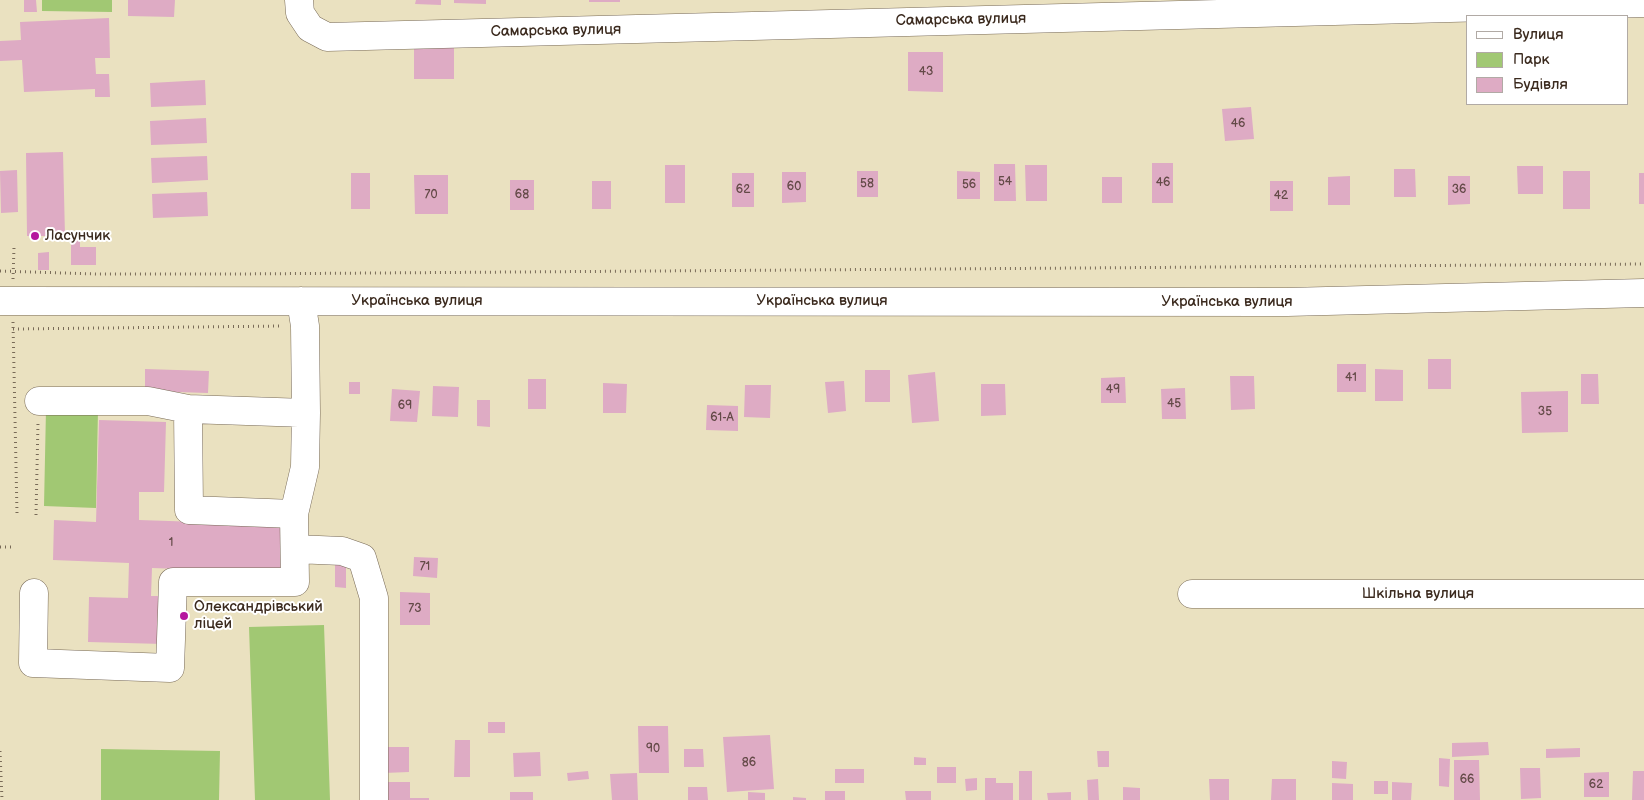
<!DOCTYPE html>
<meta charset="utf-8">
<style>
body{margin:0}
#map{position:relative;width:1644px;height:800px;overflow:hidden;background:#eae1c0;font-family:"Balsamiq Sans",sans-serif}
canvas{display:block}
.legend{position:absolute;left:1466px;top:15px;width:162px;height:90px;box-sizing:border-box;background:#fff;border:1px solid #b1aaa5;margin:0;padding:6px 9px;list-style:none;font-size:15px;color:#3b2a1e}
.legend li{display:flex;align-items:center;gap:10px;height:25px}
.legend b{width:25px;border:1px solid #b1aaa5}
</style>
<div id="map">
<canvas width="1644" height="800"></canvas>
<ul class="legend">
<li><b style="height:6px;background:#fff"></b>Вулиця</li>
<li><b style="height:14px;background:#a1c873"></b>Парк</li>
<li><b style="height:14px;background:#deabc4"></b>Будівля</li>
</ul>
</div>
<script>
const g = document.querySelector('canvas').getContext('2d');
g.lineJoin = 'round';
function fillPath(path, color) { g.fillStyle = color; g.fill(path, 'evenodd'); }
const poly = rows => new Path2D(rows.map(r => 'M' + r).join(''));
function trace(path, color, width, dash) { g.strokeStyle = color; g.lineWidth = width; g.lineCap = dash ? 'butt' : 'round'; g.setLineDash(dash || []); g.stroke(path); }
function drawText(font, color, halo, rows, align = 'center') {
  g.font = font + ' "Balsamiq Sans",sans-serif'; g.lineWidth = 4; g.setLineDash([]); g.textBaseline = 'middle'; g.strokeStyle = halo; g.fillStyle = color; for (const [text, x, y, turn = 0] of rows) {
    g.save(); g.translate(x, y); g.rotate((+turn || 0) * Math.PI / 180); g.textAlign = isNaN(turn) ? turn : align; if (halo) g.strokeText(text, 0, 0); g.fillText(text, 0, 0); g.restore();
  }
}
fillPath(poly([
 [42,0,112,0,112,12,42,11],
 [46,409,98,410,96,508,44,506],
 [324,625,330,800,255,800,249,627],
 [101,749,220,751,219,800,101,800]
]), '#a1c873');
fillPath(poly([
 [24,0,36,0,37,12,24,12],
 [128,0,175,0,174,17,128,16],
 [416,0,441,0,441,5,415,4],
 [454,0,486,0,486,4,454,3],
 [589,0,620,0,620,2,589,2],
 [109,18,110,58,95,58,96,74,109,74,110,97,95,97,95,89,24,92,22,60,0,61,0,41,21,40,20,22],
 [414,43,454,44,454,79,414,79],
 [908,52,943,52,943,92,908,91],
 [205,80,206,105,151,107,150,83],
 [1251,107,1254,139,1225,141,1222,109],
 [206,118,207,143,151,145,150,121],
 [63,152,65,236,27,236,26,153],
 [207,156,208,180,152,183,151,158],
 [1152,163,1173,163,1173,203,1152,203],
 [994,164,1015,164,1016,201,994,201],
 [665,165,685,165,685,203,665,203],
 [1025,165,1047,165,1047,201,1026,201],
 [1517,166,1543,166,1543,194,1518,194],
 [1394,169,1415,169,1416,197,1394,197],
 [17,170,18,212,1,213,0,171],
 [857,171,878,171,878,197,857,197],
 [957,171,980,172,980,199,957,199],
 [1563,171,1590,171,1590,209,1563,209],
 [782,172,806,172,806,202,782,203],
 [351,173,370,173,370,209,351,209],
 [732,173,754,173,754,207,732,207],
 [1639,173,1644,173,1644,204,1639,204],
 [414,175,448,175,448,214,415,214],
 [1350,176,1350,205,1328,205,1328,177],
 [1448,176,1470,176,1470,204,1448,205],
 [1102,177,1122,177,1122,203,1102,203],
 [510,180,534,180,534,210,510,210],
 [592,181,611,181,611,209,592,209],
 [1270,181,1293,181,1293,211,1270,211],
 [207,192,208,216,153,218,152,194],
 [80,238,80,247,96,247,96,265,71,265,71,239],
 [49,252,49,270,38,270,38,253],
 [1428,359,1451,359,1451,389,1428,389],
 [1337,364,1366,364,1366,392,1337,392],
 [145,369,209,371,208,393,145,391],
 [1375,369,1403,370,1403,401,1375,401],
 [865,370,890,370,890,402,865,402],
 [935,372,939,421,912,423,908,375],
 [1581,374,1598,374,1599,404,1581,404],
 [1230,376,1254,376,1255,409,1231,410],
 [1125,377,1126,403,1101,403,1101,378],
 [528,379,546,379,546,409,528,409],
 [844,381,846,411,828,413,825,382],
 [349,382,360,382,360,394,349,394],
 [603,383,627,384,626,413,603,413],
 [981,384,1005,384,1006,415,981,416],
 [745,385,771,385,770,418,744,417],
 [433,386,459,387,458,417,432,416],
 [1185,388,1186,419,1162,419,1161,389],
 [392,389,420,391,417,422,390,421],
 [1568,391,1568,432,1522,433,1521,392],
 [477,400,490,400,490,427,477,426],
 [707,405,738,406,738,431,706,430],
 [99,420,166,422,164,492,139,492,139,520,290,525,288,573,152,568,151,596,164,596,163,644,88,642,89,597,128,598,129,563,53,560,54,520,96,522],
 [414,557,438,558,437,578,413,576],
 [335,564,346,565,346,588,335,587],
 [400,592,430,593,430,625,400,625],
 [488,722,505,722,505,733,488,733],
 [638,726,668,726,669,773,639,773],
 [770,735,774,789,727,792,723,737],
 [455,740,470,740,470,777,454,777],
 [1488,742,1489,755,1452,757,1452,743],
 [383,747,409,747,409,772,384,773],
 [1580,748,1580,757,1546,758,1546,749],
 [684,749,703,749,704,767,684,767],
 [1097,751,1109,751,1109,767,1098,767],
 [540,752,541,776,514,777,513,753],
 [914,757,926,758,926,765,914,765],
 [1439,758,1450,759,1449,787,1439,786],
 [1454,760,1479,760,1480,800,1454,800],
 [1332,761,1347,762,1346,779,1332,778],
 [937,767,956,767,956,783,937,783],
 [1520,768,1540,768,1541,798,1521,799],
 [835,769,864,769,864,783,835,783],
 [588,771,589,779,568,781,567,773],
 [1019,771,1032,771,1032,800,1019,800],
 [1633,771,1644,771,1644,800,1632,800],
 [1609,772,1609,797,1584,797,1584,773],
 [637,773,638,800,612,800,610,774],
 [977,778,977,790,966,791,965,779],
 [985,778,996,778,996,783,1013,783,1013,800,985,800],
 [1098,779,1099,800,1088,800,1087,780],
 [1209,779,1229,779,1229,800,1210,800],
 [1272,779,1296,779,1296,800,1271,800],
 [1374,781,1388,781,1388,794,1374,794],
 [384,782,410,782,410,798,429,798,429,800,385,800],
 [1392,782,1412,783,1411,800,1392,800],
 [1332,783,1353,784,1353,800,1332,800],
 [688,787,707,787,708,800,688,800],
 [1123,787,1140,788,1140,800,1123,800],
 [825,791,845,791,845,800,825,800],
 [905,791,931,791,931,800,906,800],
 [510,792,533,792,533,800,510,800],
 [748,792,765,793,765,800,748,800],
 [1071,792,1071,800,1048,800,1047,793],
 [793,797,806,798,806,800,793,800]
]), '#deabc4');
const minor = poly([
 [299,0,300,13,310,28,327,37,1644,3],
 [0,301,1287,302,1644,293],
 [301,301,305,326,306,413],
 [188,409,306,413,305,467,294,514],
 [295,549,342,551,362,558,374,598,374,800],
 [34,593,33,663,170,668,173,582,295,582,294,514,189,510,188,409,148,401,39,401],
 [1192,594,1644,594]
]);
trace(minor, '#786a57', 29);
trace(poly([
 [0,271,95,274,234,274,1644,264],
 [13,279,14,247],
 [13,322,17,514],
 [13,329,283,326],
 [36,515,38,422],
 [0,547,11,547],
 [0,751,2,800]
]), '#786a57', 3, [1, 4]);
trace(minor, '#fff', 28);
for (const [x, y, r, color] of [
 [35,236,5,"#b5179e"],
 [184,616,5,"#b5179e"]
]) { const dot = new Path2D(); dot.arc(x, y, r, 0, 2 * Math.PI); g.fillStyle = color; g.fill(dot); trace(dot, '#fff', 2); }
drawText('12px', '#644a48', null, [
 ["43",926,72],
 ["46",1238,124],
 ["54",1005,182],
 ["46",1163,183],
 ["58",867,184],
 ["56",969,185],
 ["60",794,187],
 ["62",743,190],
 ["36",1459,190],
 ["70",431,195],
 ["68",522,195],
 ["42",1281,196],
 ["41",1351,378],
 ["49",1113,390],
 ["45",1174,404],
 ["69",405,406],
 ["35",1545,412],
 ["61-А",722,418],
 ["1",171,543],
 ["71",425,567],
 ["73",415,609],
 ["90",653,749],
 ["86",749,763],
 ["66",1467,780],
 ["62",1596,785]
]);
drawText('15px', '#3b2a1e', '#fff', [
 ["Самарська вулиця",961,20,-1],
 ["Самарська вулиця",556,31,-1],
 ["Українська вулиця",417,301],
 ["Українська вулиця",822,301],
 ["Українська вулиця",1227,302],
 ["Шкільна вулиця",1418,594]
]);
drawText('15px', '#3b2a1e', '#fff', [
 ["Ласунчик",45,236],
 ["Олександрівський",194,607],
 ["ліцей",194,624]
], 'left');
</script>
